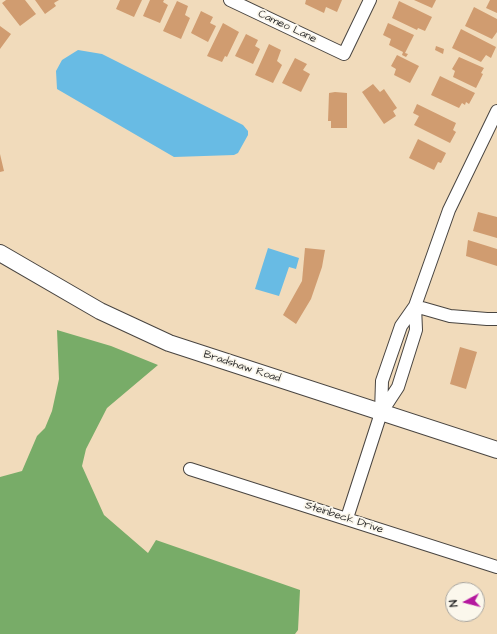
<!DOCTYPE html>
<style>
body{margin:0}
#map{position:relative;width:497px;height:634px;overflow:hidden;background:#f1dbbb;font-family:"Architects Daughter",sans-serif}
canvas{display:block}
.north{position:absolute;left:445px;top:582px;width:40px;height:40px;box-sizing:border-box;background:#fbf7ec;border:1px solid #a8a59f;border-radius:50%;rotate:263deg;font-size:11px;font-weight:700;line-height:16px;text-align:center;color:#2b2b2b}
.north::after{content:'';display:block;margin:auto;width:14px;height:18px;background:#b5179e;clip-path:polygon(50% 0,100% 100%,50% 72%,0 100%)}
</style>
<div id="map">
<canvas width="497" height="634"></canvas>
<div class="north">N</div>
</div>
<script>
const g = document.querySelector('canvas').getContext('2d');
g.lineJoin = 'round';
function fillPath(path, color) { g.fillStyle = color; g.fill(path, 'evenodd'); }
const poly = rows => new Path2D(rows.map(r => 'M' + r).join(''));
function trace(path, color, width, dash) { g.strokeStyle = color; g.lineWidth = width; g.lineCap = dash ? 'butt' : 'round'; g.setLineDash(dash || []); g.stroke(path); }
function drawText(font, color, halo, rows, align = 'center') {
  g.font = font + ' "Architects Daughter",sans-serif'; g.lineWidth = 3.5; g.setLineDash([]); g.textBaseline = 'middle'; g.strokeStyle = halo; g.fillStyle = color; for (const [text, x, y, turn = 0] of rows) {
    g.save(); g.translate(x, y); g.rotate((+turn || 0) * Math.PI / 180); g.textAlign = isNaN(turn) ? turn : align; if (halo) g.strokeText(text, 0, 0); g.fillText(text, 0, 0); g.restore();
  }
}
fillPath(poly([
 [57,330,111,346,158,365,107,408,86,449,82,466,104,515,148,553,156,540,300,590,298,630,295,634,0,634,0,477,22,471,37,436,45,428,52,411,59,379]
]), '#78ac68');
fillPath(poly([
 [78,50,102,54,243,125,248,131,248,135,238,153,234,155,174,157,57,89,56,71,62,60],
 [268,248,299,258,296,269,289,267,279,296,255,289]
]), '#68bbe4');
fillPath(poly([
 [6,0,25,0,36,14,20,26,2,3],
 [35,0,59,0,54,3,56,6,45,14],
 [120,0,142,0,134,17,116,9],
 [150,0,164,0,163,2,168,5,160,23,143,16],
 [306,0,342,0,337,12,326,7,324,13,305,4],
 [414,0,436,0,432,8],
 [490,0,497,0,497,13,486,8],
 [177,1,188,6,185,15,190,18,181,39,163,31],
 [399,1,432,17,425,31,418,28,417,30,392,18],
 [474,7,497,19,497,32,492,39,465,26],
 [201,11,213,17,210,23,216,26,208,42,191,33],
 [223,23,239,32,227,57,225,56,222,62,207,56],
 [388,23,414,35,405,53,408,54,406,57,402,55,403,52,389,45,391,39,383,35],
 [0,26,11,34,0,49],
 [461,29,496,47,491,58,486,55,481,62,452,48],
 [246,34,258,40,255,46,260,49,253,64,235,56],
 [269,44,281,50,277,61,282,65,273,83,255,75],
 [436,46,444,49,443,54,435,50],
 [397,55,419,66,410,83,394,75,396,69,391,66],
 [459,57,484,68,481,73,483,74,476,88,453,77,455,71,452,69],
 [295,58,307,64,303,70,310,74,301,92,282,83],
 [440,76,475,93,469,104,466,102,465,105,462,103,459,108,431,95],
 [373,84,380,92,384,89,386,92,397,108,393,111,396,116,384,124,362,92],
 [335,92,347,93,347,128,331,128,331,121,328,121,329,93],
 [417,104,456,123,453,130,456,132,450,143,414,125,419,116,413,113],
 [418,139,446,153,441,163,438,162,434,170,409,158],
 [0,154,4,171,0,172],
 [478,212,497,217,497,238,473,231],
 [468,240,497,249,497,266,466,256],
 [305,248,325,250,322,267,311,299,296,324,283,315,302,281],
 [460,347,477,352,466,389,450,384]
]), '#d09c70');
const minor = poly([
 [230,0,344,54,370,0],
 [415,306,450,316,487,319,497,319],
 [381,413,382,381,401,326,415,306,449,210,497,111],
 [190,469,497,567],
 [347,518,381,413,398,387,416,330,415,306]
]);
const tertiary = poly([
 [0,253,100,311,169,343,497,450]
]);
trace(minor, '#494541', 14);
trace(tertiary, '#494541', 18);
trace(minor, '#fff', 12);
trace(tertiary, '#fff', 16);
drawText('11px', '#2b2b2b', '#fbf7ec', [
 ["Cameo Lane",287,27,25],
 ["Bradshaw Road",242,367,18],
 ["Steinbeck Drive",344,518,18]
]);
</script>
